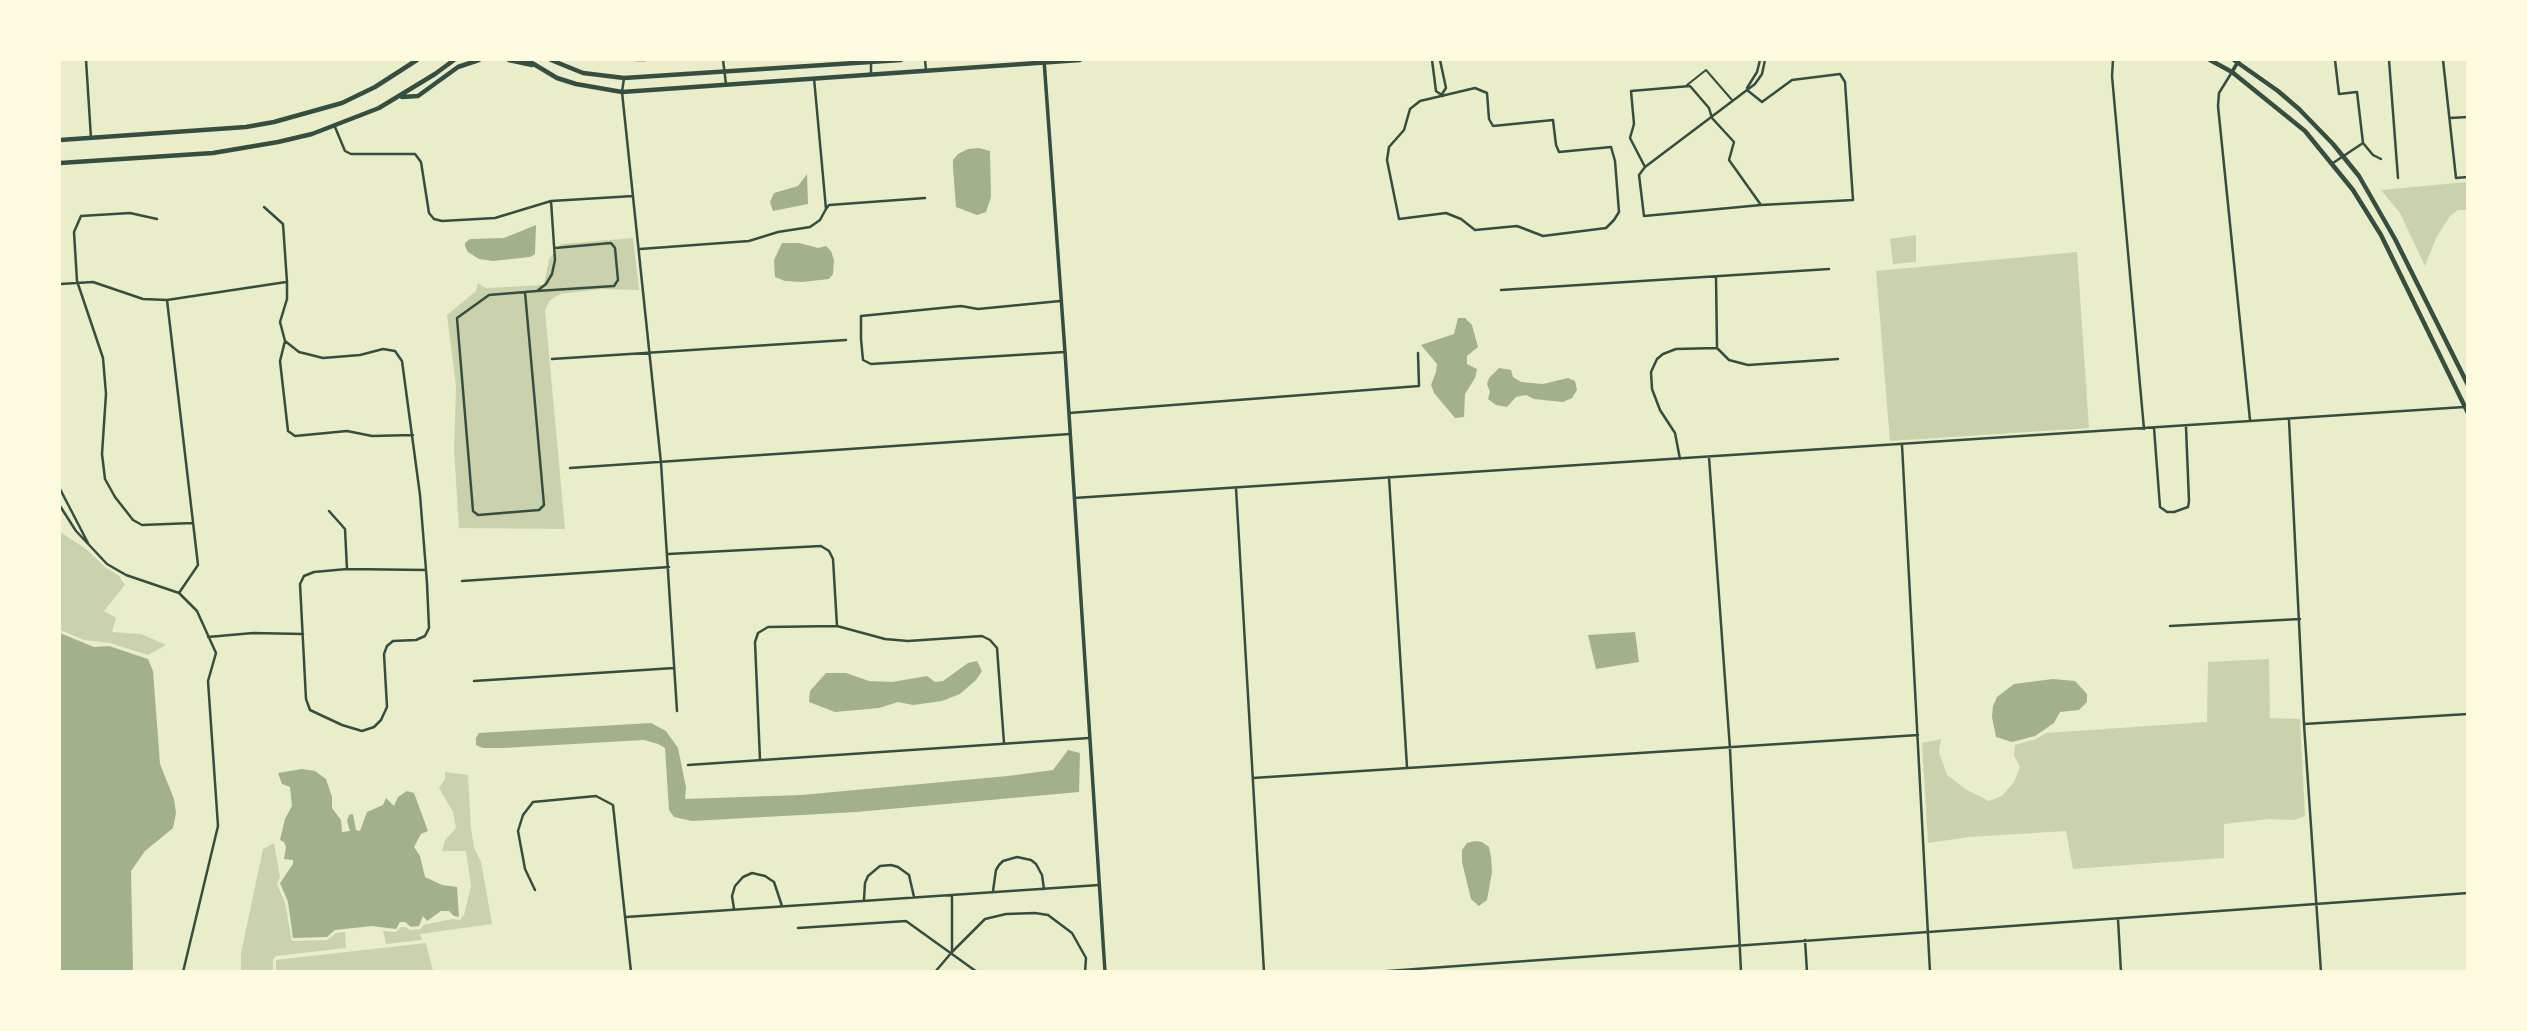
<!DOCTYPE html>
<style>
body{margin:0}
#map{position:relative;width:2527px;height:1031px;overflow:hidden;background:#e9edc9;font-family:"Playfair Display",serif}
canvas{display:block}
.frame{position:absolute;inset:0;border:61px solid #fefae0;pointer-events:none}
</style>
<div id="map">
<canvas width="2527" height="1031"></canvas>
<div class="frame"></div>
</div>
<script>
const g = document.querySelector('canvas').getContext('2d');
g.lineJoin = 'round';
function fillPath(path, color) { g.fillStyle = color; g.fill(path, 'evenodd'); }
const poly = rows => new Path2D(rows.map(r => 'M' + r).join(''));
function trace(path, color, width, dash) { g.strokeStyle = color; g.lineWidth = width; g.lineCap = dash ? 'butt' : 'round'; g.setLineDash(dash || []); g.stroke(path); }
fillPath(poly([
 [2467,182,2467,210,2458,210,2450,216,2436,238,2425,266,2400,213,2381,190],
 [1916,235,1916,262,1893,264,1890,239],
 [633,238,639,290,601,289,560,294,549,301,545,311,565,529,459,528,454,450,456,386,447,315,476,291,478,283,486,288,544,285,549,259,561,244],
 [2077,252,2089,428,1890,441,1876,271],
 [60,532,86,549,105,567,119,576,125,585,104,611,116,618,112,632,141,634,166,645,148,655,110,643,84,640,60,630],
 [2269,659,2270,718,2300,719,2305,816,2294,820,2269,819,2224,824,2224,858,2073,869,2066,831,1969,837,1928,843,1922,743,1941,739,1939,752,1947,775,1967,790,1989,801,2002,796,2014,782,2020,767,2014,755,2015,745,2036,739,2046,733,2207,722,2208,662],
 [445,772,468,775,471,829,474,847,481,862,492,924,420,934,422,940,386,944,383,931,396,932,401,927,406,927,410,930,421,929,423,925,452,919,460,920,464,915,471,886,466,851,442,851,445,840,456,828,453,812,439,788,445,779],
 [274,843,280,877,277,884,285,903,292,941,327,940,336,933,345,932,346,948,276,956,273,959,273,971,241,971,241,953,263,849],
 [426,943,433,971,276,971,276,960]
]), '#cad2ad');
fillPath(poly([
 [979,148,990,151,991,197,986,212,977,215,956,207,953,168,953,160,958,154,968,149],
 [807,174,808,204,773,211,770,202,774,193,798,186],
 [536,225,535,254,530,257,493,261,479,259,468,252,465,246,465,243,470,239,504,238],
 [782,243,799,243,818,248,826,246,831,251,834,260,833,274,829,279,802,282,785,281,775,277,774,260],
 [1458,318,1465,318,1472,325,1478,347,1467,356,1467,364,1477,369,1475,378,1465,394,1464,417,1455,418,1434,393,1431,385,1436,372,1437,364,1421,345,1454,334],
 [1499,368,1511,370,1513,377,1521,382,1543,384,1568,378,1575,381,1577,390,1572,398,1563,402,1534,399,1526,395,1516,397,1507,407,1496,405,1488,399,1490,392,1487,384,1489,378],
 [1635,632,1639,662,1596,669,1588,635],
 [60,633,94,647,109,646,148,659,153,671,160,764,174,799,176,813,173,828,145,851,131,871,133,971,60,971],
 [977,661,982,671,976,680,960,694,942,701,913,705,898,702,879,708,835,712,809,702,810,691,826,673,846,673,869,681,892,682,927,676,935,682,943,681,968,663],
 [2053,679,2075,681,2087,694,2087,702,2079,710,2060,712,2054,723,2035,736,2012,742,1996,737,1992,717,1993,706,1997,697,2014,684],
 [651,723,666,731,678,748,686,787,685,799,801,795,1008,776,1053,770,1068,750,1080,753,1079,792,856,812,692,821,674,817,669,810,665,748,658,744,644,740,503,748,483,748,476,745,476,738,479,733],
 [302,769,315,771,326,779,332,797,332,808,341,820,342,832,350,831,347,821,349,815,353,814,356,830,360,831,367,812,383,805,386,798,394,806,398,797,407,791,414,793,428,831,421,834,414,847,420,856,425,877,442,885,457,887,459,917,454,916,449,911,441,911,427,921,423,916,419,926,411,927,405,922,400,922,396,929,372,926,335,930,327,937,293,938,288,902,280,883,293,864,293,860,284,859,286,847,284,842,280,840,285,819,292,806,290,787,282,784,278,773],
 [1475,841,1482,842,1489,847,1491,857,1492,872,1487,900,1479,906,1471,899,1462,862,1462,850,1467,843]
]), '#a3b18a');
trace(poly([
 [1687,85,1706,70,1732,100]
]), '#344e41', 2);
trace(poly([
 [86,60,91,138],
 [636,60,645,60],
 [723,60,726,84],
 [871,60,871,74],
 [925,60,926,70],
 [1432,60,1436,91,1443,96],
 [1440,60,1446,88,1442,94],
 [2113,60,2112,76,2144,429],
 [2335,60,2339,94,2357,92,2363,143,2373,155,2381,159],
 [2389,60,2398,178],
 [2443,60,2456,178,2468,177],
 [2232,72,2219,93,2218,106,2250,420],
 [624,78,622,92,661,463,677,711],
 [1475,88,1487,93,1489,119,1493,126,1553,120,1556,145,1559,152,1611,147,1615,161,1619,212,1614,220,1606,228,1543,236,1517,226,1475,230,1461,219,1446,213,1399,219,1387,160,1389,147,1404,130,1410,109,1420,101,1475,88],
 [1747,88,1757,72,1760,60],
 [1747,90,1762,102,1792,80,1840,74,1845,82,1853,200,1761,205,1644,216,1639,175,1645,167,1755,84,1762,74,1765,60],
 [2450,118,2468,117],
 [335,127,345,151,351,154,415,154,421,162,429,213,434,219,442,221,495,218,551,201,633,196],
 [2333,163,2363,143],
 [1645,167,1630,138,1634,124,1631,91,1690,86,1709,108,1712,118,1734,142,1729,160,1761,205],
 [264,207,283,224,287,282,287,299,280,322,285,341,280,361,288,431,295,436,347,431,372,436,413,435],
 [826,209,829,205,925,198],
 [157,219,130,213,81,216,74,232,77,281,103,358,106,394,102,454,105,479,115,497,133,520,142,525,193,523],
 [640,249,749,241,778,232,810,227,820,220,826,209,814,78],
 [1716,277,1717,347],
 [60,284,93,282,143,299,167,300,286,282],
 [1501,290,1829,269],
 [537,291,614,286,618,280,615,248,611,243,555,248],
 [525,292,544,505,539,510,478,515,473,511,457,318,489,295,537,291,546,284,552,274,555,260,551,201],
 [167,300,198,565,179,593],
 [1060,301,978,309,961,306,861,316,861,339,863,360,871,364,1065,352],
 [285,341,299,352,323,358,360,355,383,349,395,351,402,361,420,495,426,570,427,583,429,628,425,636,416,640,393,641,387,646,384,654,387,707,381,720,374,727,362,731,342,725,310,710,306,699,300,584,304,576,314,572,347,569,426,570],
 [552,359,846,340],
 [1069,413,1419,386,1418,353],
 [2289,420,2304,724,2321,972],
 [2154,428,2160,507,2167,512,2174,512,2188,507,2189,501,2186,427],
 [1902,445,1930,972],
 [1709,457,1730,749,1741,972],
 [1680,459,1675,433,1660,410,1652,389,1651,372,1657,359,1663,354,1676,349,1717,348,1729,360,1748,365,1838,359],
 [570,468,1070,434],
 [1389,477,1407,767],
 [1236,488,1264,972],
 [60,489,88,543],
 [1074,498,2464,407],
 [60,506,76,531,107,564,126,575,179,593,197,611,216,653,208,681,218,826,183,972],
 [329,511,345,529,347,569],
 [668,554,821,546,829,551,833,559,837,626],
 [462,581,669,567],
 [2170,626,2300,619],
 [208,637,253,633,303,634],
 [474,681,674,668],
 [2304,724,2468,714],
 [760,760,755,642,758,633,768,627,837,626,885,639,908,641,982,636,990,640,997,648,1004,743],
 [688,765,1089,738],
 [1253,778,1918,735],
 [535,890,525,869,518,831,523,815,533,802,596,796,613,805,631,972],
 [993,891,996,870,999,865,1003,861,1017,857,1031,860,1036,864,1042,875,1044,889],
 [864,899,865,883,868,876,880,866,891,865,898,867,909,875,914,897],
 [734,909,732,896,735,886,743,877,752,873,765,876,774,882,782,906],
 [626,917,1099,885],
 [2118,919,2121,972],
 [798,928,906,921,977,972],
 [1805,940,1807,972],
 [952,952,985,919,1006,914,1035,913,1048,915,1072,933,1086,958,1085,972],
 [935,972,952,952,952,895],
 [1374,972,2468,893]
]), '#344e41', 2.5);
trace(poly([
 [1044,60,1065,352,1105,972],
 [2232,72,2239,60]
]), '#344e41', 3.5);
trace(poly([
 [509,60,532,65],
 [527,60,557,78,576,84,622,92,1080,60],
 [551,60,583,73,624,78,901,60],
 [2210,60,2232,72,2305,131,2353,190,2381,235,2468,413],
 [2234,60,2278,91,2299,109,2333,144,2359,176,2395,239,2468,385],
 [402,97,418,96,458,67,479,60],
 [60,140,246,127,274,122,342,103,375,87,417,60],
 [60,163,213,153,278,142,312,134,379,108,435,74,454,60]
]), '#344e41', 4.5);
</script>
